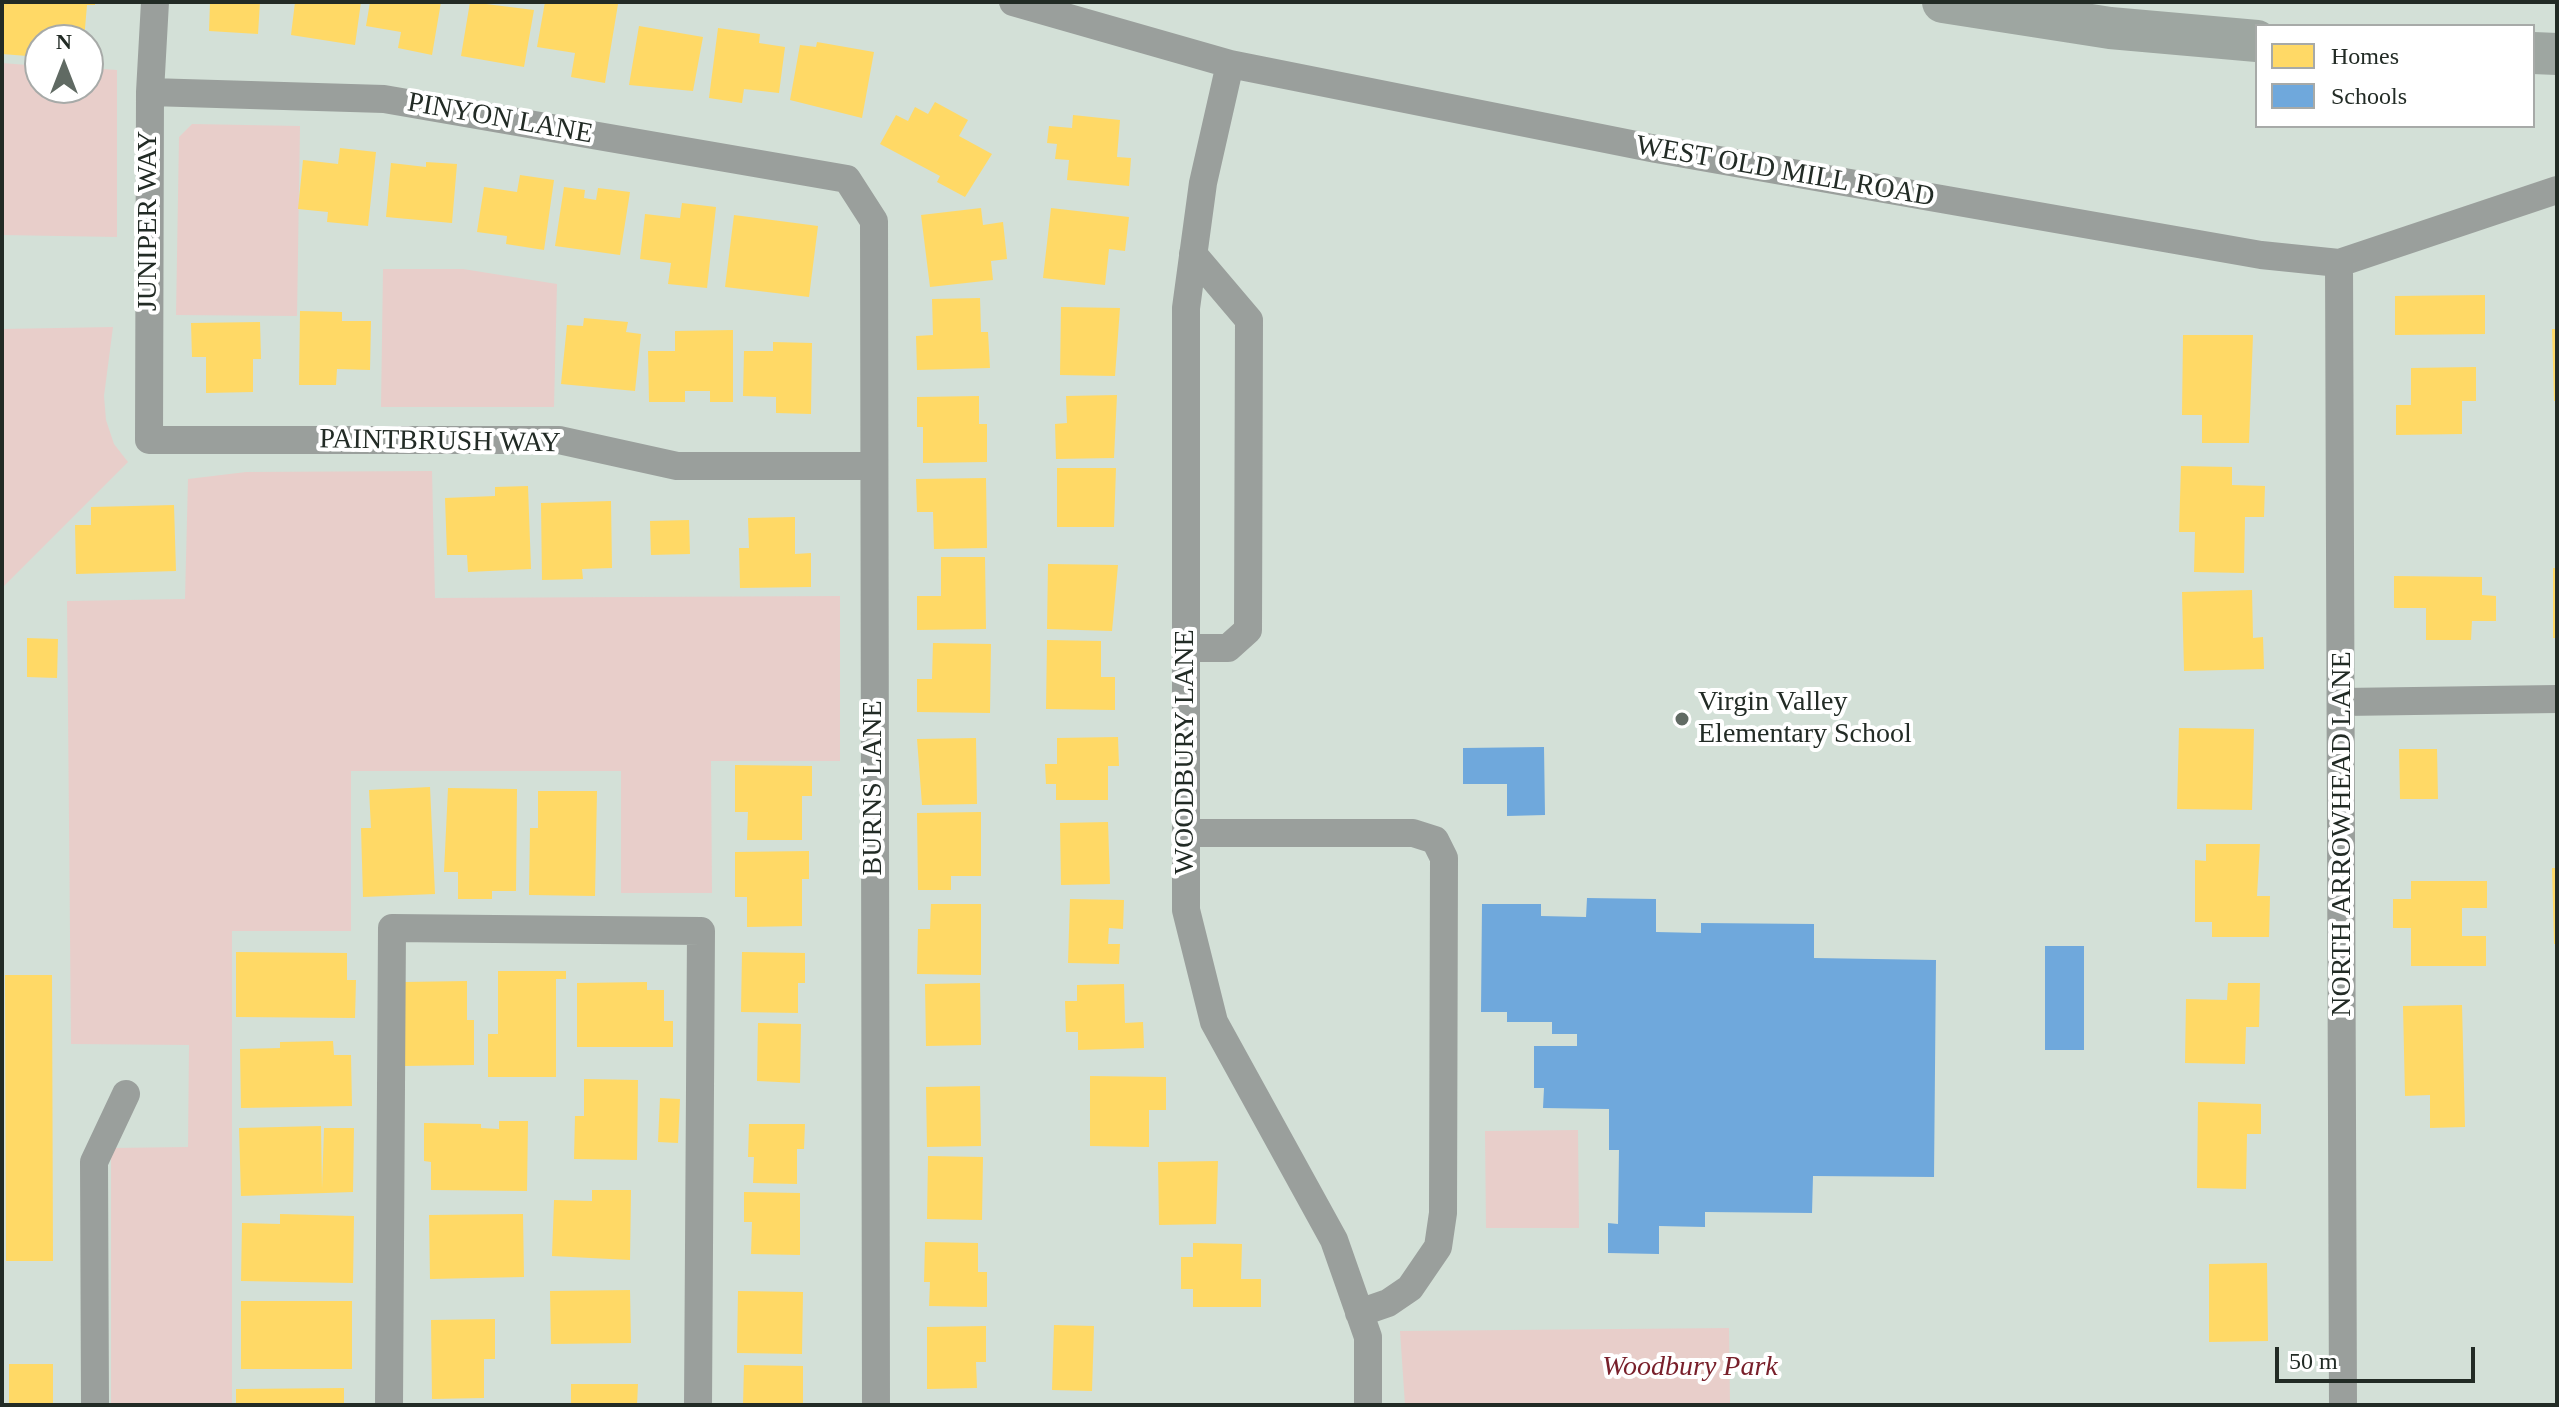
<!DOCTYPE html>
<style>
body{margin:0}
#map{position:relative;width:2559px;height:1407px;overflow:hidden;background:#d3e0d7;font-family:Georgia,serif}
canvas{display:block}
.frame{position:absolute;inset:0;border:4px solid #222b25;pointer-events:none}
.legend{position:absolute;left:2255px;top:24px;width:280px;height:104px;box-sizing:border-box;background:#fff;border:2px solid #a7aaa8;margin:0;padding:10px 14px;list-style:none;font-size:24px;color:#222b25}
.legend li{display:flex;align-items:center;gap:16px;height:40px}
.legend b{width:40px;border:2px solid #a7aaa8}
.north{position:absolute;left:24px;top:24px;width:80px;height:80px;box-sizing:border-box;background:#fff;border:2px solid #a7aaa8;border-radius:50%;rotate:0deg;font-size:22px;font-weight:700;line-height:32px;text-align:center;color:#222b25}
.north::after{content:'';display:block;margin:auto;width:28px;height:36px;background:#606a63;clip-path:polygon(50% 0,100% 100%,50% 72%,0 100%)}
.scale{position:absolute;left:2275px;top:1347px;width:200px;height:36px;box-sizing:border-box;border:4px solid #222b25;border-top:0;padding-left:10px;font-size:24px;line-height:28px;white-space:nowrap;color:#222b25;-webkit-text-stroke:6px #fff;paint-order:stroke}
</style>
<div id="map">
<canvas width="2559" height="1407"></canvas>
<div class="frame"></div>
<ul class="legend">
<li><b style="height:22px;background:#ffd966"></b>Homes</li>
<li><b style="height:22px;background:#6fa8dc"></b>Schools</li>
</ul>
<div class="north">N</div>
<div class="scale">50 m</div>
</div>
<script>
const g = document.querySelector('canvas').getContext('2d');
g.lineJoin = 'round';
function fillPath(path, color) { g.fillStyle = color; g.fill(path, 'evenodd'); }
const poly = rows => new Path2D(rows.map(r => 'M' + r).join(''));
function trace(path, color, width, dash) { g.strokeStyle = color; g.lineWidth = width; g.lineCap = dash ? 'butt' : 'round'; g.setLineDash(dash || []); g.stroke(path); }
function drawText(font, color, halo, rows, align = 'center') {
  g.font = font + ' Georgia,serif'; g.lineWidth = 8; g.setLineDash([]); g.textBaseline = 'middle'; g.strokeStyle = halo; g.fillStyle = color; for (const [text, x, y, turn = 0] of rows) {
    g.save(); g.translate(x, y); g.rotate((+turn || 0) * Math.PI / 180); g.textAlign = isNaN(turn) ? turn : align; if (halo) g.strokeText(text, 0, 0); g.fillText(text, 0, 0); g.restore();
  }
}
fillPath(poly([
 [2,63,40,66,40,88,88,88,88,68,117,70,117,237,2,235],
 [192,124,300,126,297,316,176,315,179,137],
 [383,269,463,269,557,284,554,407,381,407],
 [113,327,104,396,106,420,114,444,128,462,2,588,2,329],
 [432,471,435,598,840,596,840,761,711,761,712,893,621,893,621,771,351,771,351,931,232,931,232,1405,111,1405,111,1148,188,1147,189,1045,71,1044,67,601,185,599,188,479,246,472],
 [1578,1130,1579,1228,1486,1228,1485,1131],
 [1729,1328,1730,1405,1405,1405,1400,1331]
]), '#e8ceca');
fillPath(poly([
 [2,2,95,2,95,5,87,5,84,40,40,40,40,57,2,54],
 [210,2,260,2,258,34,209,31],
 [295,2,361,2,355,45,291,35],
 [370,2,441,2,432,55,398,48,401,32,366,26],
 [470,2,534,10,524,67,461,56],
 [545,2,618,4,605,83,571,77,575,53,537,47],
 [639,26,703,37,693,91,629,85],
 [718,28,760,34,759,43,785,47,779,93,744,89,742,103,709,98],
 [817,42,874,52,862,118,790,100,800,45,816,47],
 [935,102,968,120,959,136,992,154,965,197,937,182,940,176,880,144,896,115,908,121,915,107,928,114],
 [1073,115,1120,120,1117,157,1131,158,1129,186,1067,180,1069,160,1055,159,1057,144,1047,143,1049,126,1072,128],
 [340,148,376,152,368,226,327,222,328,212,298,209,303,160,338,164],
 [426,162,457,164,452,223,386,217,391,163,426,167],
 [520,175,554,180,544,250,506,244,507,236,477,232,484,187,517,192],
 [564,187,585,190,584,198,596,200,598,188,630,192,620,255,555,246],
 [682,203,716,207,707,288,668,284,671,263,640,259,645,214,680,218],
 [981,208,983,225,1003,222,1007,259,991,261,993,280,930,287,921,215],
 [1051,208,1129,217,1125,251,1109,249,1105,285,1043,278],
 [734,215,818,226,809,297,725,287],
 [2485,295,2485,334,2395,335,2395,296],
 [980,298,981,332,988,332,990,368,917,370,916,336,933,335,932,299],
 [1061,307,1120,308,1115,376,1060,375],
 [300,311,342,312,342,321,371,321,370,370,337,369,336,385,299,385],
 [584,318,628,322,626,332,641,334,635,391,561,384,567,325,583,326],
 [260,322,261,359,253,359,253,392,206,393,206,357,192,357,191,323],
 [2552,329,2557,329,2557,401,2554,401],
 [733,330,733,402,710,402,710,391,685,391,685,402,649,402,648,351,675,351,675,331],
 [2183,335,2253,335,2249,443,2202,443,2202,415,2182,415],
 [773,342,812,343,811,414,776,413,776,397,743,396,744,351,773,351],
 [2476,367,2476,401,2462,401,2462,434,2396,435,2396,405,2411,405,2411,368],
 [1117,395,1114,458,1056,459,1055,424,1067,423,1066,396],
 [979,396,979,424,987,424,987,462,923,463,923,427,917,427,917,397],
 [2181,466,2232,467,2232,485,2265,486,2264,517,2245,517,2244,573,2194,572,2195,532,2179,532],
 [1057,468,1116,468,1114,527,1057,527],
 [986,478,987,548,934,549,933,512,917,512,916,479],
 [528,486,531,569,468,572,467,555,447,555,445,498,495,496,495,487],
 [611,501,612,568,582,569,583,579,542,580,541,503],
 [174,505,176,571,76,574,75,525,91,525,91,507],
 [795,517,795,554,811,553,811,587,740,588,739,548,749,548,748,518],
 [689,520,690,554,651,555,650,521],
 [941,557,985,557,986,629,917,630,917,596,941,596],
 [1048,564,1118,565,1112,631,1047,629],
 [2553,568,2557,568,2557,638,2553,638],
 [2394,576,2482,577,2482,595,2496,596,2496,621,2472,621,2471,640,2426,640,2426,608,2394,608],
 [2252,590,2253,638,2263,637,2264,669,2184,671,2182,592],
 [27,638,58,639,57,678,27,677],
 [1047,640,1101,641,1101,677,1115,677,1115,710,1046,709],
 [933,643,991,644,990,713,917,712,917,679,932,679],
 [2179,728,2254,729,2252,810,2177,809],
 [1118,737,1119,766,1108,766,1108,800,1056,800,1056,784,1046,784,1045,764,1057,764,1057,738],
 [976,738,977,804,922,805,917,739],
 [2399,749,2437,749,2438,799,2400,799],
 [735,765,812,766,812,796,802,796,802,840,747,840,748,812,735,812],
 [430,787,435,894,363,897,361,828,371,828,369,790],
 [448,788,517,789,516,891,492,891,492,899,458,899,458,872,444,872],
 [538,791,597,791,595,896,529,895,530,828,538,828],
 [981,812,981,876,951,876,951,890,918,890,917,813],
 [1108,822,1110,884,1061,885,1060,823],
 [2206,844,2260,844,2257,896,2270,896,2269,937,2212,937,2212,922,2195,922,2195,860,2206,861],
 [809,851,809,879,802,879,802,926,747,927,747,897,735,897,735,852],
 [2552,868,2557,868,2557,944,2554,944],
 [2411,881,2487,881,2487,908,2462,908,2462,936,2486,936,2486,966,2411,966,2411,928,2393,928,2393,899,2411,899],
 [1070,899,1124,900,1123,929,1109,928,1108,944,1120,944,1119,964,1068,963],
 [931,904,981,904,981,975,917,974,918,929,930,929],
 [236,952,347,953,347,980,356,980,355,1018,236,1017],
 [742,952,805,953,805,983,798,983,798,1013,741,1012],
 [498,971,566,971,566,979,556,979,556,1077,488,1077,488,1034,498,1034],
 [5,975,52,975,53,1261,6,1261],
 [467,981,467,1020,474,1020,474,1065,404,1066,404,982],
 [647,982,647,990,664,990,664,1021,673,1021,673,1047,577,1047,577,983],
 [980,983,981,1045,926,1046,925,984],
 [2228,983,2260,983,2259,1027,2246,1027,2245,1064,2185,1063,2186,999,2227,1000],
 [1124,984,1125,1023,1143,1022,1144,1048,1078,1050,1078,1032,1066,1032,1065,1001,1077,1001,1077,985],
 [2462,1005,2465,1127,2430,1128,2430,1095,2405,1096,2403,1006],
 [758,1023,801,1024,800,1083,757,1081],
 [333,1041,334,1055,351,1055,352,1106,241,1108,240,1049,280,1048,280,1042],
 [1090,1076,1166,1077,1166,1110,1149,1110,1149,1147,1090,1146],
 [584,1079,638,1080,637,1160,574,1159,575,1116,584,1116],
 [980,1086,981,1146,927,1147,926,1087],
 [660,1098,680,1099,678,1143,658,1142],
 [2198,1102,2261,1104,2261,1134,2247,1134,2246,1189,2197,1188],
 [499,1121,528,1121,527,1191,431,1190,431,1162,424,1161,424,1123,481,1124,481,1128,499,1129],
 [749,1124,805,1124,804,1149,797,1149,797,1184,753,1183,754,1157,748,1157],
 [321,1126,322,1189,324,1128,354,1128,353,1192,241,1196,239,1128],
 [928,1156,983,1157,982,1220,927,1219],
 [1218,1161,1216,1224,1159,1225,1158,1162],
 [592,1190,631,1190,630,1260,552,1256,554,1200,592,1201],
 [744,1192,800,1193,800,1255,751,1254,752,1222,744,1222],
 [280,1214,354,1216,353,1283,241,1281,242,1223,280,1224],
 [523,1214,524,1277,430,1279,429,1215],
 [925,1242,978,1243,978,1272,987,1272,987,1307,929,1306,930,1282,924,1282],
 [1193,1243,1242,1244,1241,1279,1261,1279,1261,1307,1193,1307,1193,1289,1181,1289,1181,1257,1193,1257],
 [2267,1263,2268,1341,2209,1342,2209,1264],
 [630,1290,631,1343,551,1344,550,1291],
 [738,1291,803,1292,802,1354,737,1353],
 [241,1301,352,1301,352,1369,241,1369],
 [495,1319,495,1359,484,1359,484,1398,432,1399,431,1320],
 [1054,1325,1094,1326,1092,1391,1052,1390],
 [986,1326,986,1362,976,1362,977,1388,927,1389,927,1327],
 [9,1364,53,1364,53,1405,9,1405],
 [744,1365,803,1366,803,1405,743,1405],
 [571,1384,638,1384,637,1405,571,1405],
 [344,1388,344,1405,236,1405,236,1389]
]), '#ffd966');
fillPath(poly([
 [1544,747,1545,815,1507,816,1507,784,1463,784,1463,748],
 [1587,898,1656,899,1656,932,1701,933,1701,923,1814,924,1814,958,1936,960,1934,1177,1813,1176,1812,1213,1705,1212,1705,1227,1659,1226,1659,1254,1608,1253,1608,1223,1618,1224,1619,1150,1609,1150,1609,1109,1543,1108,1544,1088,1534,1088,1534,1046,1577,1046,1577,1034,1552,1034,1552,1022,1507,1022,1507,1012,1481,1012,1482,904,1541,904,1541,916,1586,917],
 [2045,946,2084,946,2084,1050,2045,1050]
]), '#6fa8dc');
trace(poly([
 [155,2,150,92,149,440,559,440,677,466,873,466],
 [1013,2,1230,64,1656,149,2261,255,2339,263,2557,190],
 [1230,64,1203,183,1186,308,1186,910,1214,1022,1334,1240,1368,1337,1368,1405],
 [150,92,384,99,847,179,874,221,876,1405],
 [2339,263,2343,1405],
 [1186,648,1228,648,1248,630,1249,320,1193,254],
 [2343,702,2557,699],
 [1186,833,1413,833,1435,840,1444,858,1443,1213,1438,1247,1410,1288,1388,1303,1359,1313],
 [95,1405,94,1162,126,1094],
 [389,1405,392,928,701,931,698,1405]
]), '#9a9f9c', 28);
trace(poly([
 [1943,2,2110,28,2257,41],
 [2533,53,2557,54]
]), '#9ea6a1', 42);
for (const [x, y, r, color] of [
 [1682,719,8,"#606a63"]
]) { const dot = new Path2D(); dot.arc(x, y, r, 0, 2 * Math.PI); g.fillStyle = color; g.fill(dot); trace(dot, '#fff', 3); }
drawText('28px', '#222b25', '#fff', [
 ["PINYON LANE",500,119,10],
 ["WEST OLD MILL ROAD",1785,172,10],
 ["JUNIPER WAY",149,221,-90],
 ["PAINTBRUSH WAY",440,442,1],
 ["WOODBURY LANE",1186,752,-90],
 ["BURNS LANE",874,788,-90],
 ["NORTH ARROWHEAD LANE",2343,834,-90]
]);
drawText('28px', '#222b25', '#fff', [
 ["Virgin Valley",1698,703],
 ["Elementary School",1698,735]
], 'left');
drawText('italic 28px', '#781f2a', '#fff', [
 ["Woodbury Park",1690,1368]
]);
</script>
